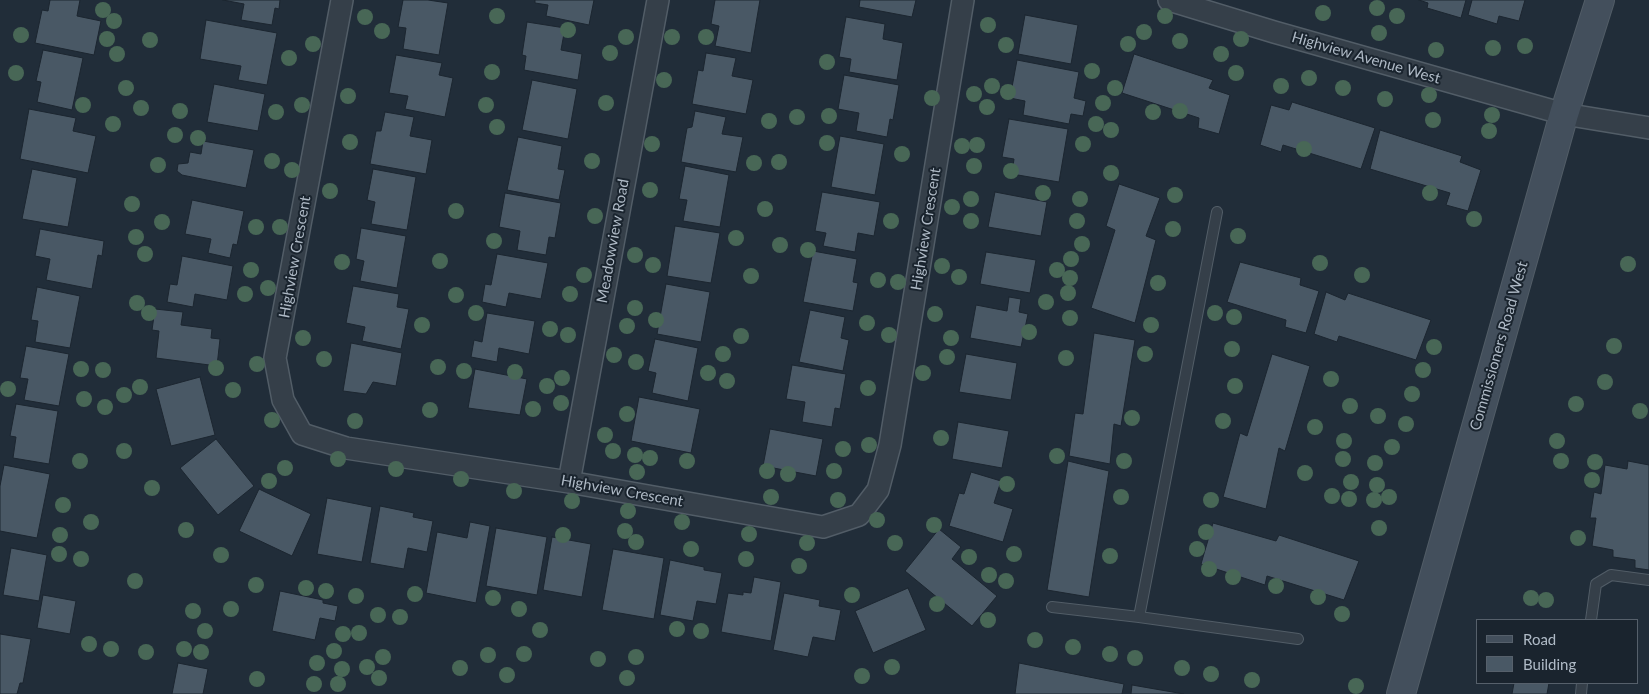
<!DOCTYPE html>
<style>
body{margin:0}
#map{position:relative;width:1649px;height:694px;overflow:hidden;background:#212d39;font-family:Lato,sans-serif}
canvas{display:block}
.legend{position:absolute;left:1476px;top:619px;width:162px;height:65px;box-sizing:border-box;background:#1a242e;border:1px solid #56606b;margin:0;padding:6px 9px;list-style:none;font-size:15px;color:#afbac6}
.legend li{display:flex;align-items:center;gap:10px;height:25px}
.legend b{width:25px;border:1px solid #56606b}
</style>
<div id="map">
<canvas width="1649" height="694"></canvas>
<ul class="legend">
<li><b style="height:6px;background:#434f5c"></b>Road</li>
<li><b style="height:14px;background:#495865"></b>Building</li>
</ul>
</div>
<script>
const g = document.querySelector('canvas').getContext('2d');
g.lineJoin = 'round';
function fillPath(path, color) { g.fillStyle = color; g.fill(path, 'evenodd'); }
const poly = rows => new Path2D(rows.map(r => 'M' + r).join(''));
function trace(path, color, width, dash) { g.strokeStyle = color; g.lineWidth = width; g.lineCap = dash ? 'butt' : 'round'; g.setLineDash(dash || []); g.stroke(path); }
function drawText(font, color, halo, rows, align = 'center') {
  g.font = font + ' Lato,sans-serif'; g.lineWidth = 4; g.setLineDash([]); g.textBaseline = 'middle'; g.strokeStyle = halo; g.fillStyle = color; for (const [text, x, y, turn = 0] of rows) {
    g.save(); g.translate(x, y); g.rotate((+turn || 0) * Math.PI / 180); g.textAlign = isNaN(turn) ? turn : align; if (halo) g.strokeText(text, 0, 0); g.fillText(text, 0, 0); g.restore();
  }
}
const building = poly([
 [50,0,80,0,77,16,101,21,94,55,35,43,42,10,48,11,50,0],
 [223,0,280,0,279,9,275,8,272,25,241,20,244,4,223,0],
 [403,0,428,0,448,3,439,55,403,49,406,28,398,27,403,0],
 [535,0,594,0,589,25,546,16,548,5,535,3,535,0],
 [715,0,760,0,751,53,715,46,719,26,711,24,715,0],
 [860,0,916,0,912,17,859,7,860,0],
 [1419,0,1466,0,1461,18,1427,8,1428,3,1419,0],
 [1472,0,1525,0,1519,21,1499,16,1497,24,1468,15,1472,0],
 [1025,15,1078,25,1071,64,1018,54,1025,15],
 [846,17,885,24,883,39,903,43,897,80,849,72,851,59,839,57,846,17],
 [206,20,277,33,267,85,238,80,241,66,200,59,206,20],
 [527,22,565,28,561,50,582,54,578,80,524,70,526,56,522,55,527,22],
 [43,50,83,58,72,110,37,102,41,82,36,81,43,50],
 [706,53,736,58,732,76,753,80,746,114,692,104,698,70,703,71,706,53],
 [1134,54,1213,80,1209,88,1230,95,1219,134,1198,128,1199,118,1122,93,1134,54],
 [396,55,442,63,439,75,453,78,445,117,405,109,408,96,389,93,396,55],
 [1017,60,1079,72,1074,98,1086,101,1083,116,1071,114,1069,124,1023,115,1025,101,1010,98,1017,60],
 [844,75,899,85,893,120,890,119,887,137,856,131,859,113,838,109,844,75],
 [532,80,577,89,568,139,522,130,532,80],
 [214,84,265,94,258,131,207,122,214,84],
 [1292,102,1375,128,1361,169,1283,145,1281,152,1260,145,1271,105,1289,110,1292,102],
 [29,109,76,118,73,131,96,136,88,173,20,159,29,109],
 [695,111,726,117,722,134,743,137,736,172,681,162,687,128,692,127,695,111],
 [385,112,414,117,410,136,432,140,426,174,370,164,376,131,381,131,385,112],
 [1009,119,1068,129,1059,182,1012,174,1014,159,1002,157,1009,119],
 [1380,130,1462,156,1460,162,1481,170,1468,211,1446,205,1450,193,1370,169,1380,130],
 [840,136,884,144,875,195,831,187,840,136],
 [518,137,562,146,558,169,565,170,559,200,507,190,518,137],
 [203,141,254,150,246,188,182,175,177,171,178,164,188,163,190,152,201,154,203,141],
 [685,166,729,175,720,227,683,221,687,200,679,199,685,166],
 [32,169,77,178,68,227,22,219,32,169],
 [373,169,416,177,407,230,371,224,375,202,367,200,373,169],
 [1119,184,1160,198,1146,236,1156,240,1135,323,1091,308,1115,230,1106,226,1119,184],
 [822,192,880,202,874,236,858,233,855,252,823,246,826,233,815,231,822,192],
 [995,192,1047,202,1041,236,988,227,995,192],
 [505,193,561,203,555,238,549,237,546,255,517,250,520,231,499,227,505,193],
 [192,200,244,211,237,245,233,244,230,258,208,253,211,239,185,234,192,200],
 [675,226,720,233,711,283,667,276,675,226],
 [361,228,406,236,397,288,360,281,364,261,356,259,361,228],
 [40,229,104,241,102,256,98,255,92,289,46,280,50,259,35,256,40,229],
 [813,251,857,259,853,282,858,283,853,311,803,302,813,251],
 [986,252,1036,260,1030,293,980,284,986,252],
 [497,254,548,263,541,299,509,293,506,307,482,302,485,284,491,285,497,254],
 [182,256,233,266,227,300,195,294,193,307,167,302,170,284,177,285,182,256],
 [1240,262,1301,278,1300,285,1319,291,1306,333,1285,327,1286,320,1227,302,1240,262],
 [666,284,710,292,701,342,657,334,666,284],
 [353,286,399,294,397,307,409,309,401,349,362,341,365,327,346,323,353,286],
 [37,287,80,296,70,348,35,342,38,321,31,320,37,287],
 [1326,292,1345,300,1348,293,1431,320,1416,360,1339,336,1337,342,1314,334,1326,292],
 [1009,297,1021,299,1019,312,1028,314,1021,347,970,338,976,305,1007,311,1009,297],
 [155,309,183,312,181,325,212,329,211,338,220,339,217,366,156,358,159,331,152,330,155,309],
 [810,310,845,317,841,338,849,340,843,371,799,362,810,310],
 [487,313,535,321,529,354,499,348,497,362,471,357,474,340,482,342,487,313],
 [1094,333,1135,340,1121,426,1114,424,1110,464,1069,456,1075,413,1083,414,1094,333],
 [655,339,698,348,688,401,652,393,656,373,648,371,655,339],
 [351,343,402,353,396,386,373,382,366,394,343,391,351,343],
 [26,346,69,354,59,406,24,400,28,379,20,378,26,346],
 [966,354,1017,363,1011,400,959,392,966,354],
 [1272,354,1310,366,1285,451,1279,448,1266,509,1223,497,1240,433,1247,436,1272,354],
 [792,365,846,374,840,409,835,408,832,427,802,422,805,402,786,399,792,365],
 [475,369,527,379,520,415,468,408,475,369],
 [200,377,215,435,171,446,156,389,200,377],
 [639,397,700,409,691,453,631,441,639,397],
 [16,404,58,411,49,464,13,458,16,437,10,436,16,404],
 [958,422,1009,431,1002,468,952,459,958,422],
 [770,429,823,439,816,476,763,466,770,429],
 [216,439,254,486,218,515,180,468,216,439],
 [1068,461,1109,471,1089,597,1047,590,1068,461],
 [1628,461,1649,465,1649,570,1635,568,1635,560,1613,557,1613,550,1592,546,1596,518,1590,518,1594,492,1601,494,1605,465,1627,469,1628,461],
 [4,465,50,474,37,538,0,531,0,486,4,465],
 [971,472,1001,481,994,503,1013,509,1003,542,949,526,959,493,964,494,971,472],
 [259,489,311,514,292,556,239,531,259,489],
 [327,498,372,507,362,562,317,554,327,498],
 [380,506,414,513,413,517,433,521,427,552,408,548,404,569,370,563,380,506],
 [470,522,490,526,476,603,426,593,437,532,467,538,470,522],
 [1213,523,1276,541,1279,535,1359,561,1344,600,1267,576,1265,585,1201,564,1213,523],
 [496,528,547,537,537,595,486,586,496,528],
 [939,529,961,547,952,559,997,596,972,626,905,571,939,529],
 [552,537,591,544,582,597,543,590,552,537],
 [11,548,47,555,39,601,3,595,11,548],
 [613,549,664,558,654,619,602,610,613,549],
 [670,560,704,567,704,570,722,573,716,604,697,601,693,621,660,615,670,560],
 [754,577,781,582,771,641,721,632,728,593,743,595,743,592,751,593,754,577],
 [908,588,926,630,873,653,855,611,908,588],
 [280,591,323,600,323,603,338,606,335,621,320,618,315,640,272,631,280,591],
 [784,593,820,600,819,606,841,610,835,641,813,637,808,657,773,650,784,593],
 [43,595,76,601,70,634,37,628,43,595],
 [0,634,31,639,23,683,20,683,17,694,0,694,0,634],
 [178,663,208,669,203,694,172,694,178,663],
 [1019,663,1124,684,1122,694,1015,694,1019,663],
 [1514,683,1549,683,1547,694,1512,694,1514,683],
 [1132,685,1184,694,1131,694,1132,685]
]);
fillPath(building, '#495865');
trace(building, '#1c2630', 1);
const service = poly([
 [1217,212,1139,617,1298,639],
 [1052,607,1139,617],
 [1591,620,1596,584,1611,575,1649,580],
 [1581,694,1582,683]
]);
const minor = poly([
 [342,0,275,358,283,400,302,434,346,448,569,482,823,527,859,515,878,490,890,445,963,0],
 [1169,0,1274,32,1564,114,1649,128],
 [569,482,658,0]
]);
const secondary = poly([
 [1401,694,1564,114,1600,0]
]);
trace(service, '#525d67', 12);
trace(minor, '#525d67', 24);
trace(secondary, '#525d67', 30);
trace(service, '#353f49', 10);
trace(minor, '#353f49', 21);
trace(secondary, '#434f5c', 28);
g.fillStyle = '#486756';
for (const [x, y] of [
 [1377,8],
 [103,10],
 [1323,13],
 [497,16],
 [1165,16],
 [1397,16],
 [365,17],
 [114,21],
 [988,25],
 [568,30],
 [382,31],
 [1144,32],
 [1379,33],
 [21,35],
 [626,37],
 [672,37],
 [706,37],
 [107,39],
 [1241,39],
 [150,40],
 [1180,41],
 [313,44],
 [1128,44],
 [1006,45],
 [1525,46],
 [1493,48],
 [1436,50],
 [610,53],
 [117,54],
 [1221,54],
 [289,58],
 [827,62],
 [1092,71],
 [492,72],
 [16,73],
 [1236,73],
 [1309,78],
 [664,80],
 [992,86],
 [1281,86],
 [126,88],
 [1115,88],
 [1343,88],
 [1008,92],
 [974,94],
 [1429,95],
 [348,96],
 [932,98],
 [1385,99],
 [606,103],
 [1103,103],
 [83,105],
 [302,105],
 [486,105],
 [987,107],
 [141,108],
 [180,111],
 [1180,111],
 [276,112],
 [1153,112],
 [1492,115],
 [829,116],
 [797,117],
 [1433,120],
 [769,121],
 [113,124],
 [1096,124],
 [497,127],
 [1111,130],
 [1489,131],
 [175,135],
 [198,138],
 [350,142],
 [827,143],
 [652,144],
 [1083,144],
 [977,145],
 [962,146],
 [1304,149],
 [902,154],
 [272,161],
 [592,161],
 [779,162],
 [754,163],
 [158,165],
 [974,166],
 [292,170],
 [1011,171],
 [1111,173],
 [650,190],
 [330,191],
 [1043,193],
 [1430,193],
 [1175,195],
 [971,199],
 [1080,199],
 [132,204],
 [952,207],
 [765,209],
 [456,211],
 [595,216],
 [1474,219],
 [891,221],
 [971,221],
 [1077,221],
 [162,222],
 [256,227],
 [280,227],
 [1173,229],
 [1238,236],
 [136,237],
 [736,238],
 [494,241],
 [1082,244],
 [780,245],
 [808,250],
 [145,254],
 [635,255],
 [1071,259],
 [440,261],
 [342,262],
 [1320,263],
 [1628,264],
 [653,265],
 [942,266],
 [251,270],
 [1057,270],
 [584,275],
 [1362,275],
 [751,276],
 [959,277],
 [1070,278],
 [878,280],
 [898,282],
 [1158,283],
 [268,288],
 [1068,293],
 [245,294],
 [570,294],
 [456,295],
 [1046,302],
 [137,303],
 [635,308],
 [149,313],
 [476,313],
 [1215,313],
 [935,314],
 [1234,317],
 [1070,318],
 [656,320],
 [867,323],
 [422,325],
 [1151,325],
 [627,326],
 [550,329],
 [1029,332],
 [568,335],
 [889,335],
 [741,336],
 [303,338],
 [951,338],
 [1614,346],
 [1434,347],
 [1232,349],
 [723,354],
 [1145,354],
 [614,355],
 [947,357],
 [1066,358],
 [324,359],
 [636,362],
 [257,364],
 [438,367],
 [216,368],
 [81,369],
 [103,370],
 [1423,370],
 [464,371],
 [515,372],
 [708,373],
 [923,373],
 [562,378],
 [1331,379],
 [727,381],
 [1605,382],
 [547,386],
 [1235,386],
 [140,387],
 [868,388],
 [8,389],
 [233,390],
 [1412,394],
 [124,395],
 [84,399],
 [561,403],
 [1576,404],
 [1350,406],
 [105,407],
 [533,409],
 [430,410],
 [1640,411],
 [627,414],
 [1378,416],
 [1132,418],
 [272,420],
 [355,421],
 [1223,421],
 [1406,424],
 [1315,427],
 [605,435],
 [941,438],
 [1344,441],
 [1557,441],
 [869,445],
 [1392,447],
 [843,449],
 [124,451],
 [613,451],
 [635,455],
 [1057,456],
 [650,458],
 [338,459],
 [1343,459],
 [80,461],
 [687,461],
 [1124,461],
 [1561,461],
 [1595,462],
 [1375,463],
 [285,468],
 [396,469],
 [767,471],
 [834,471],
 [637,472],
 [1305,473],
 [788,474],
 [461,479],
 [1592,480],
 [269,481],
 [1351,482],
 [1007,484],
 [1377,485],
 [152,488],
 [514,491],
 [1332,496],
 [771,497],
 [1121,497],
 [1389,497],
 [1349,499],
 [838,500],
 [1211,500],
 [1374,500],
 [572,501],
 [63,505],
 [628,511],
 [877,520],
 [91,522],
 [682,522],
 [934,525],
 [1379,528],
 [186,530],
 [625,531],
 [1206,532],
 [749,534],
 [60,535],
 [563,535],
 [1578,538],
 [636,542],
 [807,543],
 [895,543],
 [691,549],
 [1197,549],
 [59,554],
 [1014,554],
 [221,555],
 [1110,556],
 [969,557],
 [81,559],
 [746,559],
 [799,566],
 [1209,569],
 [989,575],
 [1233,577],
 [135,581],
 [1006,581],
 [256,585],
 [1276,586],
 [306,588],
 [326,591],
 [415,594],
 [852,595],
 [356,596],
 [1318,597],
 [493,598],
 [1531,598],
 [1546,600],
 [937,604],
 [231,609],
 [519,609],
 [193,611],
 [1342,614],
 [378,615],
 [400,617],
 [988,620],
 [677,629],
 [540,630],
 [205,631],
 [701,631],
 [359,633],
 [343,634],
 [1035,640],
 [89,644],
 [1073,647],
 [111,649],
 [184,649],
 [334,651],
 [146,652],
 [201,652],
 [524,654],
 [1110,654],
 [488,655],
 [383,657],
 [636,657],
 [1135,658],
 [598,659],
 [317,663],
 [367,667],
 [892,667],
 [460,668],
 [1182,668],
 [342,669],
 [1211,674],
 [507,675],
 [862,676],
 [379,678],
 [627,678],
 [257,679],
 [1252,680],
 [314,684],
 [338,684],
 [1356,686]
]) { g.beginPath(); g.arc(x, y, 8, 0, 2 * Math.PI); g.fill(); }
drawText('15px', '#afbac6', '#1a242e', [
 ["Highview Avenue West",1366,58,16],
 ["Highview Crescent",926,229,-81],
 ["Meadowview Road",613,241,-80],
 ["Highview Crescent",295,257,-80],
 ["Commissioners Road West",1499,346,-74],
 ["Highview Crescent",622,491,10]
]);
</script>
